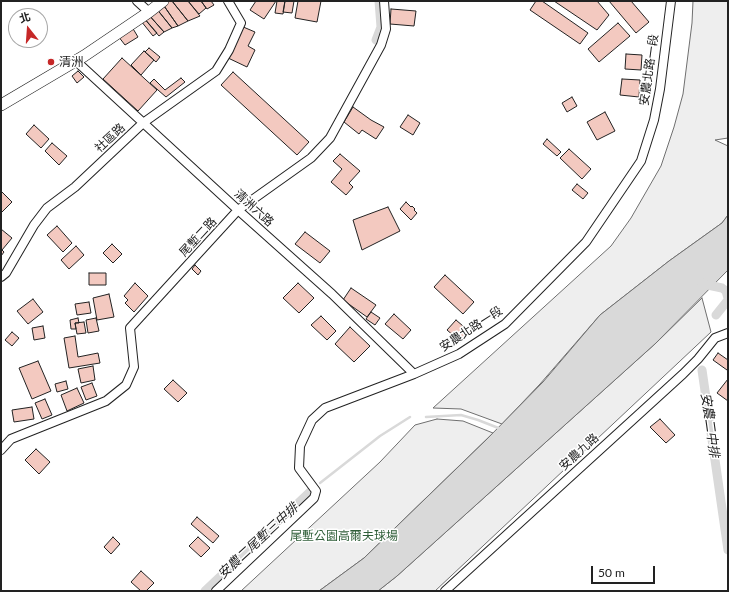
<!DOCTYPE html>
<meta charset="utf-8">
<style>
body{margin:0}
#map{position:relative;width:729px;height:592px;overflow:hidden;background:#fff;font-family:Lato,"Noto Sans TC",sans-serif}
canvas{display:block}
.frame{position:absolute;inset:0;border:2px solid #222;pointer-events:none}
.north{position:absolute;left:8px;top:8px;width:40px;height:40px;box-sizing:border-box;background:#fff;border:1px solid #a7a7a7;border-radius:50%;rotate:343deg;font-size:11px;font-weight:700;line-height:16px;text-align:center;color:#222}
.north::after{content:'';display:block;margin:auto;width:14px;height:18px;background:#c62828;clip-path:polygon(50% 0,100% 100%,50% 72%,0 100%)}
.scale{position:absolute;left:591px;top:566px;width:64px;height:18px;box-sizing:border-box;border:2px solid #222;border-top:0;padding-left:5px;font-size:12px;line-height:14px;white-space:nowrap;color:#222;-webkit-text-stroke:3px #fff;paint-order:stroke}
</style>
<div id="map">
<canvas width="729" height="592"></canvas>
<div class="frame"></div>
<div class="north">北</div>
<div class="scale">50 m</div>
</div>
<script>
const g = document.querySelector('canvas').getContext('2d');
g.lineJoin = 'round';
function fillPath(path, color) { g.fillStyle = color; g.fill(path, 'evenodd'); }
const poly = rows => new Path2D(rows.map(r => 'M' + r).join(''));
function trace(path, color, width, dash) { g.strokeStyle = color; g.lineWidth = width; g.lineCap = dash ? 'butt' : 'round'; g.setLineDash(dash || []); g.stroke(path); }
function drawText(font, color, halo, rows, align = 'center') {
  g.font = font + ' Lato,"Noto Sans TC",sans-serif'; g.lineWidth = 3; g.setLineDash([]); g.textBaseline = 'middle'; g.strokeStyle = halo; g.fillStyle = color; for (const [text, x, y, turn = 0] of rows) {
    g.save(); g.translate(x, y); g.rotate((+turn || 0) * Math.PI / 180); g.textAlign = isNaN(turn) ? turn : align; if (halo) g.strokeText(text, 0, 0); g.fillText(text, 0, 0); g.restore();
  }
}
const green = poly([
 [693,1,728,1,728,138,715,140,728,146,728,215,722,223,669,261,600,315,540,384,502,424,461,409,433,408,611,246,631,218,661,166,674,127,683,94,692,23,693,1],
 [702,298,711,332,435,591,378,591,397,576,656,343,702,298],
 [437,419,463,421,493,433,364,558,319,591,241,591,380,462,415,425,437,419]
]);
fillPath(green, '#eee');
trace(green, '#6f6f6f', 1);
const water = poly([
 [728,215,728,270,656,343,397,576,378,591,319,591,364,558,486,440,543,382,600,315,669,261,722,223,728,215]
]);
fillPath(water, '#d9d9d9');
trace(water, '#6f6f6f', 1);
trace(poly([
 [426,417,461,415,478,420,501,429],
 [320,483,380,436,410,417]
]), '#d9d9d9', 2.5);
trace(poly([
 [376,40,381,27,379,1],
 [702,283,703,284,722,288,726,291,728,298],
 [716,315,728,300],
 [702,370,728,550],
 [205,591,311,491]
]), '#d9d9d9', 9);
const building = poly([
 [169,1,172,1,188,21,178,26,162,3,169,1],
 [172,1,188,1,200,16,188,21,172,1],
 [188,1,201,1,206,8,199,14,188,1],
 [201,1,211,1,214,5,207,9,201,1],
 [256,1,276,1,264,19,250,10,256,1],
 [277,1,285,1,283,14,275,13,277,1],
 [285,1,294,1,292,13,283,12,285,1],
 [298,1,321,1,317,22,295,18,298,1],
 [536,1,542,1,588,33,580,44,530,10,536,1],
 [554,1,597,1,609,15,597,30,554,1],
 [609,1,631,1,649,22,636,33,609,1],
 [162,3,178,26,172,28,156,8,162,3],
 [156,8,172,28,164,32,148,14,156,8],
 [391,9,416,11,414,26,390,24,391,9],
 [148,14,164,32,159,36,143,17,148,14],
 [144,18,157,33,153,36,141,21,144,18],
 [618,23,630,36,599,62,588,49,618,23],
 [241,26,255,32,248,46,255,50,247,67,226,57,241,26],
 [132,27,138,37,125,45,118,36,132,27],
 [149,48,160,57,156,62,145,52,149,48],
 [144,51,154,60,141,75,131,65,144,51],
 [626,54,642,55,641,70,625,69,626,54],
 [122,58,157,90,138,111,103,79,122,58],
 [78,71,84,77,77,83,72,76,78,71],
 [233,72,309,142,297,155,221,85,233,72],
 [181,78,185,82,166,97,150,83,154,79,165,90,181,78],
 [622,79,640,80,639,97,620,95,622,79],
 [572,97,577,106,567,112,562,103,572,97],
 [353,107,371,120,384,127,376,139,362,130,359,134,344,122,353,107],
 [605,112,615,131,597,140,587,122,605,112],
 [408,115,420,123,413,135,400,127,408,115],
 [34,125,49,139,41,148,26,134,34,125],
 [547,139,561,152,557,156,543,144,547,139],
 [52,143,67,156,59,165,45,151,52,143],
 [569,149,591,169,582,179,560,158,569,149],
 [340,154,360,171,349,183,353,187,346,195,331,182,342,169,333,161,340,154],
 [577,184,588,193,583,199,572,190,577,184],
 [1,191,12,202,1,213,1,191],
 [406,202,411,207,412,206,415,209,414,210,417,213,411,220,400,209,406,202],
 [388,207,400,231,362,250,353,220,388,207],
 [57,226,72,243,63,252,47,235,57,226],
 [1,229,12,238,2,250,4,252,1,256,1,229],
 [305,232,330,251,320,263,295,244,305,232],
 [112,244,122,254,113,263,103,253,112,244],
 [76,246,84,255,69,269,61,260,76,246],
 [195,265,201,271,198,275,192,269,195,265],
 [89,273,106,273,106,285,89,285,89,273],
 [445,275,474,302,463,314,434,287,445,275],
 [135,283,148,296,134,312,125,303,128,300,124,296,135,283],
 [298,283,314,298,299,313,283,298,298,283],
 [351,288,376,305,367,317,343,300,351,288],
 [109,294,114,317,97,320,93,298,109,294],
 [33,299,43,312,28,324,17,311,33,299],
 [89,302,91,313,77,315,75,304,89,302],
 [371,312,380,318,375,325,366,319,371,312],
 [394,314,411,330,403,339,385,324,394,314],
 [321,316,336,331,327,340,311,325,321,316],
 [78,318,79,323,75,323,76,329,71,329,70,320,78,318],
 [96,318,99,331,88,333,86,320,96,318],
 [456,320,470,332,461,342,447,330,456,320],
 [84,322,86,333,77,334,75,323,84,322],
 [43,326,45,338,34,340,32,328,43,326],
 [350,327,370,346,354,362,335,344,350,327],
 [12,332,19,338,12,346,5,340,12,332],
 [75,336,78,357,98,353,100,363,69,368,64,338,75,336],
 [718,353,728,360,728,369,727,370,713,360,718,353],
 [38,361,51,391,32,399,19,368,38,361],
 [93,366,95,380,81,383,78,369,93,366],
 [728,379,728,401,717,393,728,379],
 [173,380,187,393,178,402,164,389,173,380],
 [66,381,68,389,57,392,55,384,66,381],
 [92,383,97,396,86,400,81,387,92,383],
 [77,388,84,403,67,411,61,395,77,388],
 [45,399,52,415,42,419,35,403,45,399],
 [32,407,34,419,14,422,12,410,32,407],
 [660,419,675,435,666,443,650,427,660,419],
 [36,449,50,462,39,474,25,460,36,449],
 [197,517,219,536,213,543,191,524,197,517],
 [113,537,120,544,111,554,104,547,113,537],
 [198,537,210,548,201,557,189,546,198,537],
 [141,571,154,583,146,591,141,591,131,582,141,571]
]);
fillPath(building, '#f3c9c0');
trace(building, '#222', 1);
const minor = poly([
 [137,1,149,12],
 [76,61,238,210,332,294,414,374],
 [1,277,6,273,34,225,47,208,75,187,143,123,216,71,229,50,241,23,228,1],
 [1,450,11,439,106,401,126,385,134,367,130,328,238,210,311,158,330,138,381,45,386,29,384,1],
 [216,591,314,498,316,491,299,468,300,446,312,420,325,408,414,374,459,354,505,324,586,242,641,161,654,120,660,89,671,1],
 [445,591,683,374,698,359,715,338,728,333]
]);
const secondary = poly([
 [1,105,84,56,149,12,163,1]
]);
trace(minor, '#222', 10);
trace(secondary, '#222', 12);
trace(minor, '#fff', 8);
trace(secondary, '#fff', 11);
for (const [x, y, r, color] of [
 [51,62,4,"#c62828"]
]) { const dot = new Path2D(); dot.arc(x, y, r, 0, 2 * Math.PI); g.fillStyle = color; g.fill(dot); trace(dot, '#fff', 1.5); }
drawText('12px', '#222', '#fff', [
 ["清洲",59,62]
], 'left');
drawText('12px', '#222', '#fff', [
 ["安農北路一段",649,70,-82],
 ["社區路",110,138,-43],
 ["清洲六路",254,208,42],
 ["尾塹二路",198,237,-47],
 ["安農北路一段",471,329,-33],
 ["安農九路",579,452,-42]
]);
drawText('12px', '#2f5e38', '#fff', [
 ["尾塹公園高爾夫球場",344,536]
]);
drawText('italic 13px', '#222', '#fff', [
 ["安農二中排",710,425,82],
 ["安農二尾塹三中排",258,541,-43]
]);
</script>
